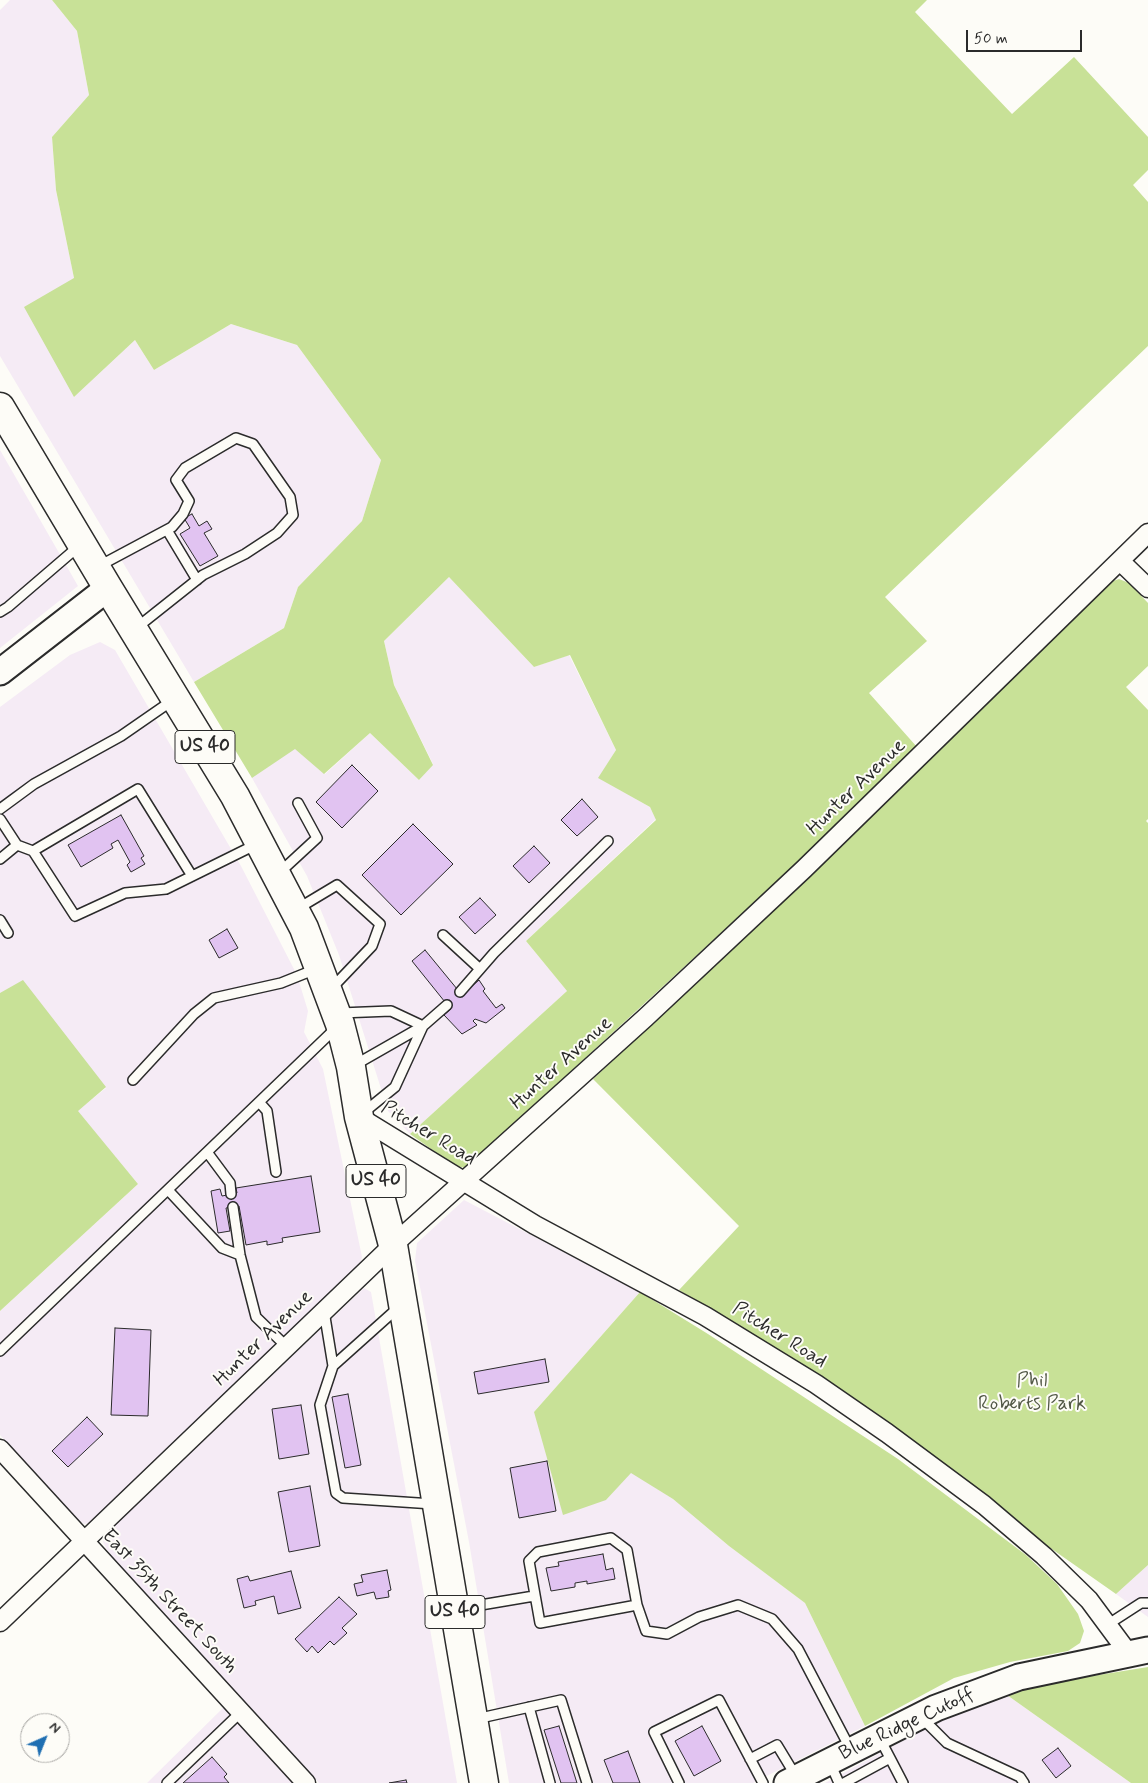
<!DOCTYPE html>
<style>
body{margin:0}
#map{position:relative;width:1148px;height:1783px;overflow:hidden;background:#fdfcf7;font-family:Mynerve,sans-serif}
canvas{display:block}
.north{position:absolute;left:20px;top:1713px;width:50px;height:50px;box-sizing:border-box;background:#fdfcf7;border:1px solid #a9a8a5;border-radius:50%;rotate:44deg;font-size:14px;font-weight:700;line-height:20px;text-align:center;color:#2b2b2b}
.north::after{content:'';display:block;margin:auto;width:18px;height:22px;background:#1f6fb2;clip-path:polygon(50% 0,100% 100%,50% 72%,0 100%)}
.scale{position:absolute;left:966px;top:30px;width:116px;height:22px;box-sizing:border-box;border:2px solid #2b2b2b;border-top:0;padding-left:6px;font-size:15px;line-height:18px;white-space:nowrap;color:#2b2b2b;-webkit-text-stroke:4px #fdfcf7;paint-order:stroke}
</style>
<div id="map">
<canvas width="1148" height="1783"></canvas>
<div class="north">N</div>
<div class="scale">50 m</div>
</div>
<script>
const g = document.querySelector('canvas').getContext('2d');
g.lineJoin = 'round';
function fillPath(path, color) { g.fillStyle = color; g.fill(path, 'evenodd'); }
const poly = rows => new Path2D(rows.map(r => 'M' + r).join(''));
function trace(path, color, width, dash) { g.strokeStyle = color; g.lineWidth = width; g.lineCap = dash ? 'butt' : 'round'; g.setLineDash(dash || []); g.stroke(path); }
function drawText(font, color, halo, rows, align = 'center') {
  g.font = font + ' Mynerve,sans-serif'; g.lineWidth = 4; g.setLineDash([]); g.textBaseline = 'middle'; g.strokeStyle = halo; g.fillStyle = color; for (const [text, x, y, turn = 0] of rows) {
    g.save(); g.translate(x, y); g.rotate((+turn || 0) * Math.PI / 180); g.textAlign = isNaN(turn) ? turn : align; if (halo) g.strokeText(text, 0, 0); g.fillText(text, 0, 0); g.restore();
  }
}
fillPath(poly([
 [10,0,52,0,77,31,89,95,52,137,56,190,74,278,74,397,135,340,154,370,231,324,297,345,381,460,362,521,298,587,284,628,194,682,0,356,0,10],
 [0,450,78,586,0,648],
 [449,577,534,667,569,655,616,750,599,778,650,807,656,819,526,941,567,991,410,1134,388,1111,339,955,307,876,252,778,295,748,325,774,370,733,419,780,433,764,394,685,384,641],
 [100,642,115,650,241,866,297,975,308,1011,304,1032,323,1069,362,1257,359,1269,92,1523,84,1524,76,1518,0,1435,0,1311,138,1184,77,1111,106,1088,0,993,0,707,70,655],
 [464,1200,640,1292,534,1412,606,1500,631,1472,673,1499,729,1546,805,1603,865,1726,753,1783,509,1783,469,1542,415,1261,417,1243],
 [364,1288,371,1292,457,1783,319,1783,109,1553,103,1542,104,1534],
 [1148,1565,1148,1617,1116,1594],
 [1007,1695,1131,1783,825,1783,945,1718],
 [226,1705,296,1783,147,1783]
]), '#f5ebf5');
fillPath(poly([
 [52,0,927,0,915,12,1012,114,1074,57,1148,137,1148,170,1133,185,1148,202,1148,346,885,597,927,641,869,693,917,747,801,859,466,1168,455,1166,410,1134,567,991,526,941,656,820,650,807,598,778,616,750,570,655,534,667,449,577,384,641,394,685,433,765,419,780,370,733,324,774,295,749,252,778,194,682,284,628,298,587,362,521,381,460,297,345,231,324,154,370,135,340,74,397,24,307,74,278,56,190,52,137,89,95,77,31],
 [1119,579,1129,583,1148,603,1148,666,1126,687,1148,710,1148,819,1146,821,1148,823,1148,1565,1116,1594,848,1406,853,1400,679,1290,739,1226,593,1079,760,924,1110,582],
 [23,980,106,1087,78,1111,138,1184,0,1311,0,993],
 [640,1292,708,1334,898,1459,1026,1555,1057,1584,1078,1614,1084,1631,1080,1643,1068,1651,1010,1662,954,1678,865,1726,805,1603,729,1546,673,1499,631,1473,606,1500,563,1515,534,1412],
 [1148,1667,1148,1783,1131,1783,1007,1695,1049,1683]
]), '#c8e197');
const building = poly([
 [192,514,199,526,207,521,212,529,204,533,218,556,200,566,180,534,190,528,184,518,192,514],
 [352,765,378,791,342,828,316,802,352,765],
 [582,799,598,817,577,836,561,820,582,799],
 [121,815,144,856,141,858,145,864,131,872,127,865,130,862,118,840,111,844,113,848,81,867,68,845,121,815],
 [413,824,453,864,401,915,362,875,413,824],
 [534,846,550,863,529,883,513,866,534,846],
 [480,898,496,915,475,934,459,917,480,898],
 [227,929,238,948,219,958,209,940,227,929],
 [425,950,462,995,479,980,485,989,483,991,496,1008,502,1004,505,1008,486,1023,475,1019,473,1021,477,1025,462,1034,444,1015,451,1009,449,1007,412,961,425,950],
 [311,1176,320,1232,282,1238,283,1242,267,1245,267,1241,246,1245,239,1206,226,1208,230,1231,218,1233,211,1191,220,1189,222,1196,237,1193,236,1188,311,1176],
 [115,1328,151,1330,148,1416,111,1415,115,1328],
 [545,1359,549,1382,478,1394,474,1372,545,1359],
 [348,1394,361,1465,345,1468,332,1397,348,1394],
 [301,1405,309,1454,279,1459,272,1409,301,1405],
 [87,1417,103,1434,68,1467,52,1451,87,1417],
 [547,1461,556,1511,519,1518,510,1468,547,1461],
 [310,1486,320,1546,289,1552,278,1492,310,1486],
 [603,1554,606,1570,613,1568,615,1579,587,1584,587,1581,575,1583,575,1587,551,1591,546,1568,559,1566,558,1562,603,1554],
 [387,1570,391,1590,388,1591,389,1597,376,1599,374,1592,357,1596,354,1584,363,1582,361,1575,387,1570],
 [291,1571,301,1608,278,1614,274,1596,255,1601,256,1605,244,1608,237,1579,248,1576,250,1581,291,1571],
 [339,1597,357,1614,342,1628,347,1633,334,1645,330,1641,318,1653,312,1646,307,1652,295,1639,339,1597],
 [559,1726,577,1783,561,1783,544,1730,559,1726],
 [702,1726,721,1761,694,1776,675,1741,702,1726],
 [1058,1748,1071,1766,1056,1778,1042,1760,1058,1748],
 [628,1751,640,1783,613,1783,604,1760,628,1751],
 [212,1757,227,1774,224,1777,229,1783,183,1783,212,1757],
 [406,1780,407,1783,389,1783,406,1780]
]);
fillPath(building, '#e1c3f1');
trace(building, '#2b2b2b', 1);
const service = poly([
 [167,530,197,580],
 [99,566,172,527,183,514,189,501,176,480,185,468,236,438,253,444,290,497,293,515,277,533,245,554,203,575,135,629],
 [0,612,8,607,79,546],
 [0,809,34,784,121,736,173,700],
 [0,819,17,845,33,851,75,916,125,893,166,889,257,844],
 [33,851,138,789,192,876],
 [0,859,17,845],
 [278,874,317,838,298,803],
 [297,909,337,885,380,924,372,946,330,990],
 [0,920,8,933],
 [443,935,480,969],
 [460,992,494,953,608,841],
 [340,1013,391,1011,423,1026,395,1087,363,1113],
 [353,1066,423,1026,447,1005],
 [133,1080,194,1014,214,998,281,983,316,969],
 [259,1102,267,1111,276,1172],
 [207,1152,230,1183,231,1194],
 [168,1190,222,1248,240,1255],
 [233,1207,240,1255,256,1317,287,1347],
 [324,1311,333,1366,320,1405,336,1493,343,1498,433,1504],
 [0,1351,337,1027],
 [333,1366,400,1306],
 [611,1538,627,1550,637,1605,540,1623,529,1561,538,1552,611,1538],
 [637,1605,646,1631,667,1634,699,1617,738,1605,772,1619,798,1649,851,1750],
 [457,1609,534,1596],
 [1107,1625,1141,1603,1148,1603],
 [529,1707,550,1783],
 [922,1718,947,1743,1020,1777,1024,1783],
 [476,1719,561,1700,587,1783],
 [890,1758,903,1783],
 [750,1759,777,1745,797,1778],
 [830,1763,839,1783],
 [167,1783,241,1712],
 [679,1783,654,1732,719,1700,763,1783],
 [844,1783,890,1758,880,1739]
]);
const minor = poly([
 [1120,561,1148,588],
 [359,1117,535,1225,705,1316,816,1384,887,1433,984,1505,1044,1556,1089,1600,1129,1654],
 [0,1449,306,1783],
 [0,1622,393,1245,645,1018,804,869,1148,533]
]);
const secondary = poly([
 [0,672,108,588],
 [787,1783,936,1708,1019,1677,1148,1650]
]);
const primary = poly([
 [0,407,108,588,235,796,304,928,340,1024,351,1067,359,1117,393,1245,484,1783]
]);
trace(service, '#2b2b2b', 12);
trace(minor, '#2b2b2b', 21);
trace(secondary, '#2b2b2b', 29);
trace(primary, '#2b2b2b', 31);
trace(service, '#fdfcf7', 9);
trace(minor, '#fdfcf7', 18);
trace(secondary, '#fdfcf7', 25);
trace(primary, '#fdfcf7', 28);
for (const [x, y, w] of [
 [205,747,60],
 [376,1181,60],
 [455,1612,60]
]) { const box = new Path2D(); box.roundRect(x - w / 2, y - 16.5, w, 33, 4); g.fillStyle = '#fdfcf7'; g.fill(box); trace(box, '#2b2b2b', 1); }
drawText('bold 19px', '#2b2b2b', null, [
 ["US 40",205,747],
 ["US 40",376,1181],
 ["US 40",455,1612]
]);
drawText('20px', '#2b2b2b', '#fdfcf7', [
 ["Hunter Avenue",857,788,-44],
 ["Hunter Avenue",562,1064,-42],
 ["Pitcher Road",428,1134,31],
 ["Pitcher Road",779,1336,32],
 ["Hunter Avenue",264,1339,-44],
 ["East 35th Street South",169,1602,47],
 ["Blue Ridge Cutoff",907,1725,-25]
]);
drawText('20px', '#525846', '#fdfcf7', [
 ["Phil",1032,1382],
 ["Roberts Park",1032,1405]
]);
</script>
